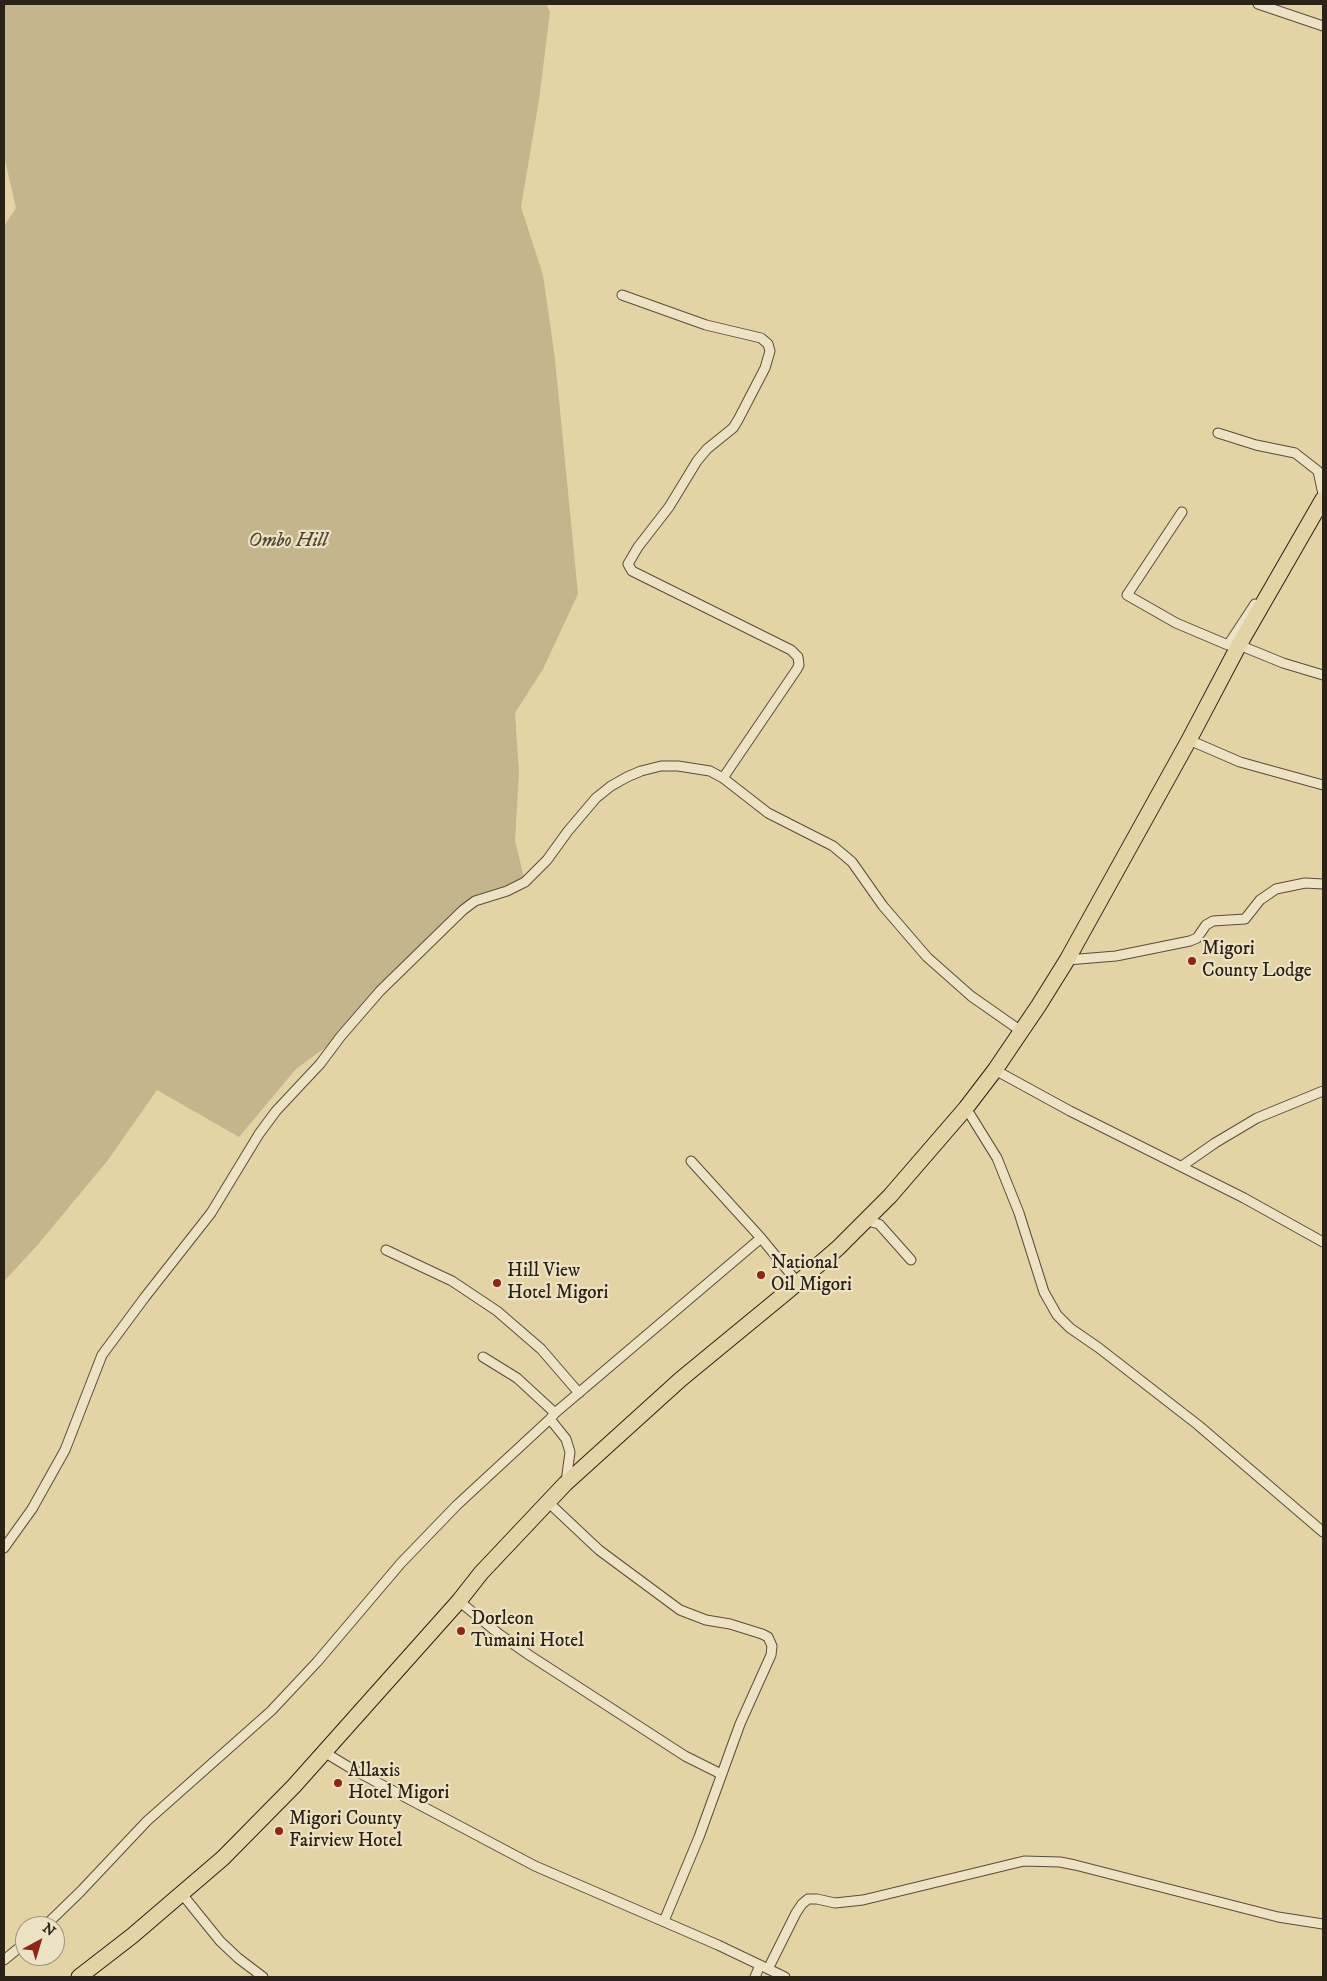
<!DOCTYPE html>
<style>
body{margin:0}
#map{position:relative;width:1327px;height:1981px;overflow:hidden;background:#e4d3a5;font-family:"IM FELL DW Pica",serif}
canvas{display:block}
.frame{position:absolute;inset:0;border:5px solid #2a2117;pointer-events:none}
.north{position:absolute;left:15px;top:1916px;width:50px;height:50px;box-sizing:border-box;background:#ede2c4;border:1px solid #9f957f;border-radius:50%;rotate:39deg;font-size:14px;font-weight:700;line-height:20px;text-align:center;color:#2a2117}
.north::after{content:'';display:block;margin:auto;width:18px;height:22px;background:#8f2418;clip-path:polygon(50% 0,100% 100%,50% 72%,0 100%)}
</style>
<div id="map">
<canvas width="1327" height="1981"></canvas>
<div class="frame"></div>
<div class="north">N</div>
</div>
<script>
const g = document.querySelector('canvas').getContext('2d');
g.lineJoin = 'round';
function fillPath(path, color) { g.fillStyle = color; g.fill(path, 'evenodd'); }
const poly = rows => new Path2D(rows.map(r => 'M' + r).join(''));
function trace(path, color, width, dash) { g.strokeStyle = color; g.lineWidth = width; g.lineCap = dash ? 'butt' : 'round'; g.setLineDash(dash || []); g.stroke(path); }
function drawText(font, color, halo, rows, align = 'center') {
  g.font = font + ' "IM FELL DW Pica",serif'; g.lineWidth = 4.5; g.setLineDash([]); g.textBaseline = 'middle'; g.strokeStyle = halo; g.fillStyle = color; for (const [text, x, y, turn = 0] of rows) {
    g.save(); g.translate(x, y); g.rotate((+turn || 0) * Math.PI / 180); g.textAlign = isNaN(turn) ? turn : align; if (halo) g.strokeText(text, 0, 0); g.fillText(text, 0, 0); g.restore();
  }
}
fillPath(poly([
 [4,4,546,4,550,12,539,100,521,207,543,275,555,359,578,594,543,669,515,713,519,773,515,841,525,882,484,898,411,960,341,1036,296,1069,239,1137,157,1090,108,1160,35,1248,4,1281,4,226,16,208,4,156]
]), '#c4b58d');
const minor = poly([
 [1258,4,1323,26],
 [622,295,706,325,761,338,768,344,770,351,765,368,738,420,733,428,707,449,697,461,669,507,638,547,628,564,632,571,791,650,798,657,799,665,797,669,723,778],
 [1218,433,1256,445,1295,453,1318,471,1323,494],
 [1182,512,1127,595,1176,623,1228,645,1255,604],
 [1239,645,1283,663,1323,675],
 [1189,740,1240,762,1323,785],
 [1067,960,1116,956,1190,941,1197,938,1206,925,1213,921,1245,919,1260,900,1276,889,1305,883,1323,884],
 [995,1070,1070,1111,1244,1198,1323,1242],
 [966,1108,997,1158,1019,1213,1044,1292,1057,1315,1070,1328,1099,1348,1198,1425,1323,1532],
 [1182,1166,1215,1143,1257,1118,1323,1091],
 [867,1221,879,1224,911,1260],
 [761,1238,798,1283],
 [386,1250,452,1281,497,1311,541,1349,579,1393],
 [483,1357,517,1378,555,1413,550,1419,566,1439,570,1452,566,1482],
 [555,1413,761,1238,691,1161],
 [548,1502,599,1550,680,1610,706,1620,730,1624,762,1634,768,1637,772,1646,771,1655,740,1724,699,1837,664,1921],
 [4,1548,32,1509,65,1450,102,1355,145,1297,211,1213,259,1134,276,1111,320,1064,341,1036,380,991,463,910,475,901,507,891,525,882,547,860,568,831,596,798,611,786,627,777,641,771,661,766,678,766,710,771,723,778,768,813,833,846,852,862,883,906,927,957,971,996,1021,1031],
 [459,1601,499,1634,529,1655,685,1756,721,1774],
 [324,1752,352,1769,535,1866,718,1945,785,1977],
 [182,1894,220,1941,238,1958,263,1977],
 [45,1926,80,1892,147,1821,271,1711,317,1662,401,1563,457,1505,550,1419],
 [4,1960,25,1943],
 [768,1969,796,1913,802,1904,808,1899,817,1899,835,1903,863,1900,1024,1861,1060,1862,1075,1865,1278,1917,1323,1924],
 [755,1977,760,1965]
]);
const trunk = poly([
 [79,1977,132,1936,223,1858,294,1786,459,1601,481,1573,565,1484,681,1379,788,1291,838,1248,890,1196,966,1108,995,1070,1039,1005,1067,960,1189,740,1239,645,1323,499]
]);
trace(minor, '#584e3a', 11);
trace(trunk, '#2a2117', 17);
trace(minor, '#ede2c4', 9);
trace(trunk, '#e4d3a5', 15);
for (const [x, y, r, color] of [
 [1192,961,5,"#8f2418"],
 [761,1275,5,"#8f2418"],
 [497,1283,5,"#8f2418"],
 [461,1631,5,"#8f2418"],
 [338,1783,5,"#8f2418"],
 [279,1831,5,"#8f2418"]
]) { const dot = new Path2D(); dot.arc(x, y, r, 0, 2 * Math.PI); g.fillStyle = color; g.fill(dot); trace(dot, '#ede2c4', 2); }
drawText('italic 19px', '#504634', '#ede2c4', [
 ["Ombo Hill",288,542]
]);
drawText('19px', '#2a2117', '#ede2c4', [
 ["Migori",1202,950],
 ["County Lodge",1202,972],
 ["National",771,1264],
 ["Oil Migori",771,1286],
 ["Hill View",507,1272],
 ["Hotel Migori",507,1294],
 ["Dorleon",471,1620],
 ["Tumaini Hotel",471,1642],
 ["Allaxis",348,1772],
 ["Hotel Migori",348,1794],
 ["Migori County",289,1820],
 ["Fairview Hotel",289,1842]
], 'left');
</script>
